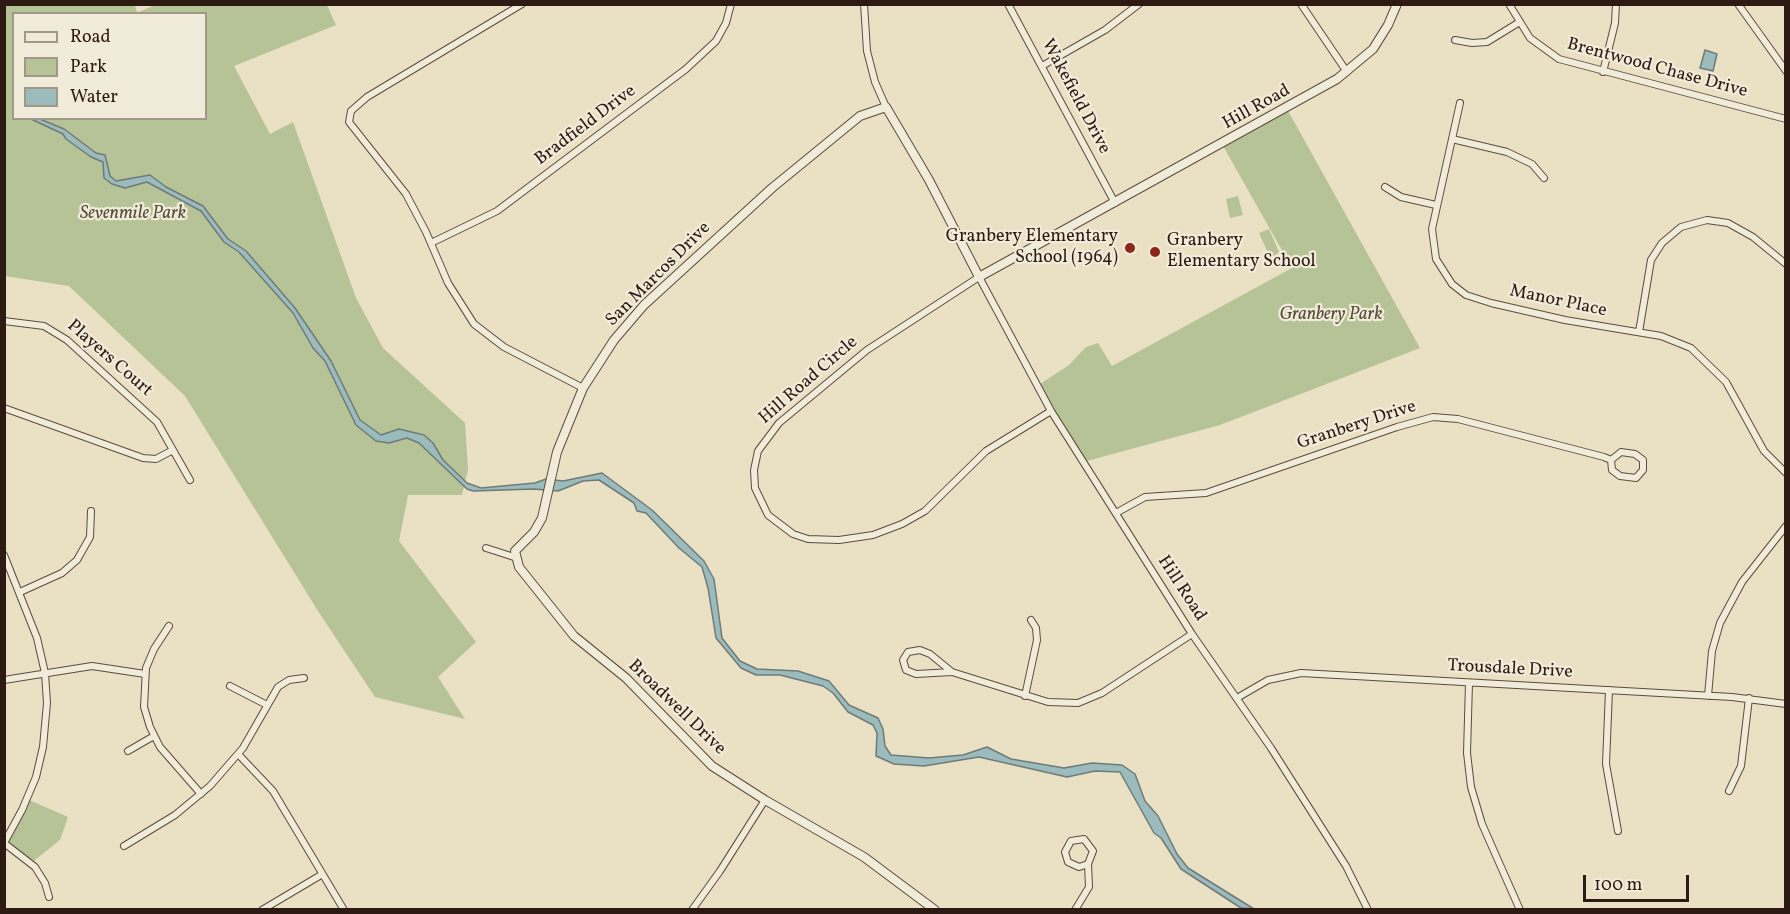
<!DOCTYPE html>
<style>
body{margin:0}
#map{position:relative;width:1790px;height:914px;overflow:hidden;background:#eae0c4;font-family:Vollkorn,serif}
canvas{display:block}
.frame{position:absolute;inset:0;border:6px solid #2d1a12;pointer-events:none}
.legend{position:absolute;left:12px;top:12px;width:195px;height:108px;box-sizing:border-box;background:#f1ebd9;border:2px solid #a39789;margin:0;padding:8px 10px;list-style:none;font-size:18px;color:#2d1a12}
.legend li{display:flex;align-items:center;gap:12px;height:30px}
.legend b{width:30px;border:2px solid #a39789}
.scale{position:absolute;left:1583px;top:875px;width:106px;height:27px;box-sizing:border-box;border:3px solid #2d1a12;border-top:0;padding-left:8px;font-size:18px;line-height:21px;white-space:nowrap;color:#2d1a12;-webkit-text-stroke:4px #f1ebd9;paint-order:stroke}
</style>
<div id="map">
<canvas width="1790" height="914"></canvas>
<div class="frame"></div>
<ul class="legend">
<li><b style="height:8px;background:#f1ebd9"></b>Road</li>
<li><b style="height:16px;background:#b5c396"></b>Park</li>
<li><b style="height:16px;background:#9bbbbd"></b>Water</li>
</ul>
<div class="scale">100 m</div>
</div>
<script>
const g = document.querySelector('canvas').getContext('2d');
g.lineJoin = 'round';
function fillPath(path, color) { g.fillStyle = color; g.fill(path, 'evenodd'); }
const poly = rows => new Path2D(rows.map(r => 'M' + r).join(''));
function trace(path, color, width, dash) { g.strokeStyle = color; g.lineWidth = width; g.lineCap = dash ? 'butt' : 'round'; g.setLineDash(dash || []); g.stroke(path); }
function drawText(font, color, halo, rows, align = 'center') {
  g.font = font + ' Vollkorn,serif'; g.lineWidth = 4.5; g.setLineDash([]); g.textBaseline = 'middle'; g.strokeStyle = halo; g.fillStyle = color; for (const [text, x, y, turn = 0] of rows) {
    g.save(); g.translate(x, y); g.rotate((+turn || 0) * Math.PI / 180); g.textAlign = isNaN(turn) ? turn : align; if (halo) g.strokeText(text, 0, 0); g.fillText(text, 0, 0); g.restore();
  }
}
fillPath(poly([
 [157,4,327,5,336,25,234,66,270,134,293,122,356,298,383,348,465,423,468,470,462,495,408,495,399,541,476,642,438,677,465,719,375,697,318,611,185,396,69,286,5,276,5,5,135,5,137,13],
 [14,14,206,14,206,118,14,118],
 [1287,109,1420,348,1220,425,1083,462,1037,386,1069,365,1086,347,1098,343,1112,366,1292,268,1222,144],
 [1238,196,1243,215,1230,218,1226,199],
 [1269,229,1279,252,1271,259,1259,233],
 [27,799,68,817,60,840,31,863,5,843]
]), '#b5c396');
const water = poly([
 [1705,50,1717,54,1713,71,1700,68,1705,50],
 [31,119,40,119,64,129,96,153,105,155,110,176,116,181,150,175,166,187,203,206,228,239,246,251,295,308,331,361,360,420,381,435,399,429,424,435,433,443,443,460,467,483,481,488,535,483,546,479,563,481,602,473,652,510,704,561,714,579,722,638,740,661,757,669,798,671,829,681,849,705,878,718,883,729,885,746,891,755,929,758,963,755,987,747,1011,759,1064,768,1092,763,1122,765,1135,774,1145,801,1158,816,1177,854,1188,868,1254,909,1241,908,1181,869,1161,838,1154,833,1120,772,1095,771,1067,777,979,757,924,766,894,764,876,756,877,733,873,725,848,712,833,693,823,686,780,675,756,675,741,668,716,638,708,588,702,567,679,548,646,513,637,511,634,503,599,480,583,481,558,491,534,489,473,491,467,489,419,443,407,438,389,443,376,441,356,425,325,361,313,348,293,313,239,252,224,242,201,211,147,182,125,188,112,184,104,178,103,162,91,157,66,139,63,134,31,119]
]);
fillPath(water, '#9bbbbd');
trace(water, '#6f7b79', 1.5);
const minor = poly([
 [522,4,367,97,351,111,349,122,406,194,426,232,448,283,474,324,504,347,583,388],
 [864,4,867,51,875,82,886,107],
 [1008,4,1115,203],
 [1301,4,1347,72],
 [1509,4,1530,38,1559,59,1786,119],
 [1738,4,1786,71],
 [1455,40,1472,43,1487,42,1518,23],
 [1042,66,1105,30,1139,4],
 [1603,72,1615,23,1616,4],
 [1460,103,1432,229,1436,259,1452,284,1466,295,1491,303,1565,320,1661,336,1691,348,1726,382,1764,451,1786,473],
 [1452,139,1507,152,1532,164,1544,178],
 [1385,187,1401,197,1436,205],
 [431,243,497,211,686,69,716,41,726,23,731,4],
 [4,321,44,326,67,340,157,422,190,480],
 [1639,332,1651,260,1662,243,1681,227,1707,220,1728,223,1753,237,1786,264],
 [4,408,143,458,156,459,173,450],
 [1051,411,986,451,925,511,902,524,873,535,839,540,808,539,793,534,768,515,755,488,754,470,758,451,779,423,867,350,979,277,1051,411,1192,634,1271,748,1346,866,1368,910],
 [1116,513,1145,497,1206,493,1397,427,1433,417,1458,419,1604,457,1611,460,1612,470,1620,476,1636,478,1643,470,1643,460,1635,454,1621,452,1611,460],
 [486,548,514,557],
 [4,555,37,638,45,673,47,703,43,747,36,777,22,810,4,843],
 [20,592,62,573,77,560,90,537,91,511],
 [169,626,154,649,146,668,144,707,150,727,160,747,201,794],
 [952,672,916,674,906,670,903,660,908,652,920,650,930,654,952,672,1048,702,1078,703,1102,693,1192,634],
 [4,680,92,666,145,674],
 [1469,683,1467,753,1471,787,1482,824,1520,910],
 [230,686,267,705],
 [1609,690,1606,764,1618,831],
 [1025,696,1037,640,1036,628,1031,620],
 [1708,696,1712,651,1720,623,1742,582,1786,526],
 [1237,698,1268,680,1301,673,1732,697,1786,704],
 [128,751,154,736],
 [238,754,273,791,344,910],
 [1729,791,1741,766,1749,698],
 [4,843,35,867,45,883,49,897],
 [124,846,175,815,210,786,243,748,278,687,289,680,304,678],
 [262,910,321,875],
 [692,910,720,871,765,800],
 [1075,910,1089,887,1088,864,1093,851,1084,839,1071,841,1065,852,1068,862,1079,867,1088,864]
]);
const tertiary = poly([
 [935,910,864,857,765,800,712,766,626,678,574,636,519,567,515,551,534,532,542,518,557,452,583,388,614,340,644,305,772,188,860,116,886,107,929,180,979,277,1337,79,1373,49,1388,25,1397,4]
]);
trace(minor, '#5c4c3e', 8);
trace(tertiary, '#5c4c3e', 10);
trace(minor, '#f1ebd9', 6);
trace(tertiary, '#f1ebd9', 8);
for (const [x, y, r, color] of [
 [1130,248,6,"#8f2418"],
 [1155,252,6,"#8f2418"]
]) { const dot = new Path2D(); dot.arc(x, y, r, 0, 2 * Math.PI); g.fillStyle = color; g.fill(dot); trace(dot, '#f1ebd9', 2); }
drawText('18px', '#2d1a12', '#f1ebd9', [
 ["Brentwood Chase Drive",1657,69,15],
 ["Wakefield Drive",1075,97,62],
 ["Hill Road",1257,108,-29],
 ["Bradfield Drive",586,126,-37],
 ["San Marcos Drive",659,275,-45],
 ["Manor Place",1558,302,12],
 ["Players Court",109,359,41],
 ["Hill Road Circle",809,381,-41],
 ["Granbery Drive",1357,426,-18],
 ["Hill Road",1181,589,57],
 ["Trousdale Drive",1510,670,3],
 ["Broadwell Drive",676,708,44]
]);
drawText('italic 18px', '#564d3a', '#f1ebd9', [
 ["Sevenmile Park",133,215],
 ["Granbery Park",1331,316]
]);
drawText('18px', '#2d1a12', '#f1ebd9', [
 ["Granbery Elementary",1118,238],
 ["School (1964)",1118,259],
 ["Granbery",1167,242,"left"],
 ["Elementary School",1167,263,"left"]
], 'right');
</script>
